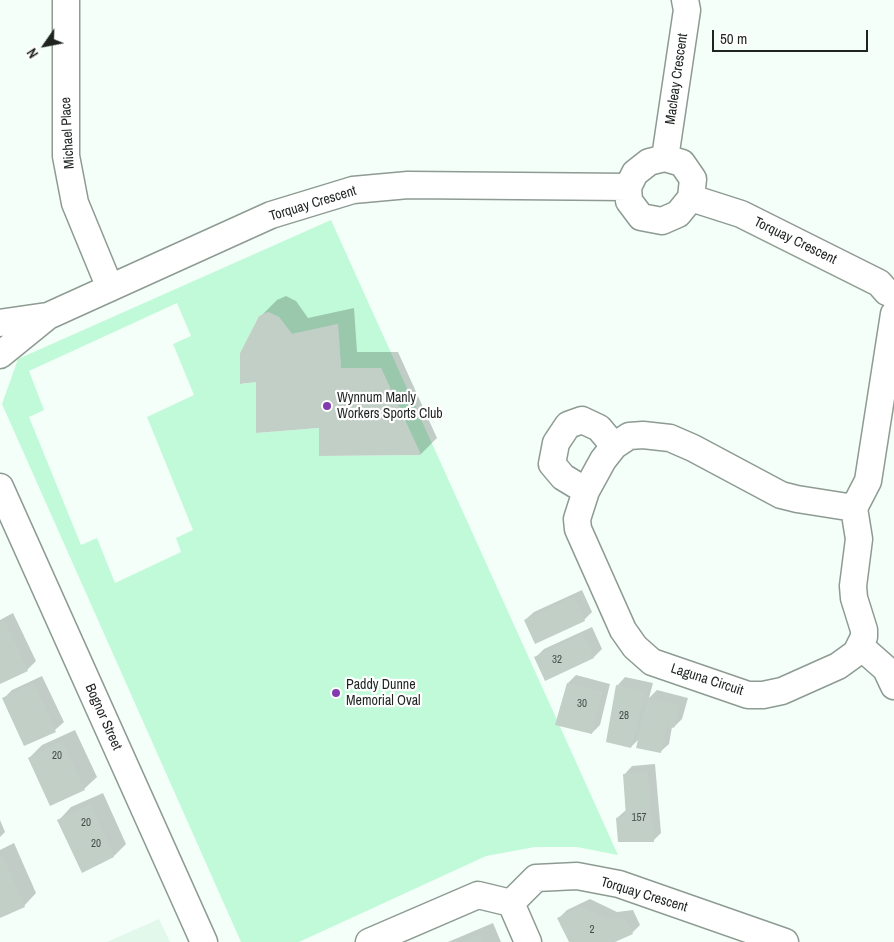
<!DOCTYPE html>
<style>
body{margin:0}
#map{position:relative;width:894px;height:942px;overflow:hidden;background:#f3fff8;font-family:"Archivo Narrow",sans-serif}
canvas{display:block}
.north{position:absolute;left:20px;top:20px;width:50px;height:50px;-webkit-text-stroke:4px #fff;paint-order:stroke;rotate:237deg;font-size:14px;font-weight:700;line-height:20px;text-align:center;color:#1f2421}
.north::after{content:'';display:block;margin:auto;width:18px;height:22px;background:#1f2421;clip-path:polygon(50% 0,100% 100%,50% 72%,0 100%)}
.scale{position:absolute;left:712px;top:30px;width:156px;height:22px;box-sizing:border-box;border:2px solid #1f2421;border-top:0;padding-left:6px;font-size:15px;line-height:18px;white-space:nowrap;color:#1f2421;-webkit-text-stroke:4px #fff;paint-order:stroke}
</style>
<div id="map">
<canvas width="894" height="942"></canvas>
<div class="north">N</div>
<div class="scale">50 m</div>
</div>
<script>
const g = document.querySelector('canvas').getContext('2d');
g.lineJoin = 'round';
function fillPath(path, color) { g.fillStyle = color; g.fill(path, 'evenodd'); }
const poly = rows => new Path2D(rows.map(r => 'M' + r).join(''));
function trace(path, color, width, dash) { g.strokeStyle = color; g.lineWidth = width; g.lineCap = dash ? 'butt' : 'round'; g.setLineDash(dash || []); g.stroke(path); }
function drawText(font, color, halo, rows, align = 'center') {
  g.font = font + ' "Archivo Narrow",sans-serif'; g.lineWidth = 4.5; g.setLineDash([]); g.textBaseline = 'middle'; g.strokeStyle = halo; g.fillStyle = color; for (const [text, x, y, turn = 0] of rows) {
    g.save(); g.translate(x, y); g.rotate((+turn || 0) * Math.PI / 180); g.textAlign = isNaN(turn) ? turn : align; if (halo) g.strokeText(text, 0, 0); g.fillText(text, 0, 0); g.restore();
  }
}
fillPath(poly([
 [159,919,170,942,107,942]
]), '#e2f8eb');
fillPath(poly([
 [331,220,618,855,577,847,535,847,486,856,299,942,241,942,2,404,18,359],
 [177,303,191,336,173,344,194,395,147,417,193,530,176,538,181,552,115,583,97,538,81,545,29,417,44,410,29,371],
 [268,312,279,317,292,334,338,324,341,368,381,368,421,455,319,456,319,428,256,433,256,382,240,384,240,353,259,316]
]), '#c1fad9');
fillPath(poly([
 [286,296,296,301,308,318,354,308,357,352,398,352,437,438,421,454,320,455,321,426,260,317,277,300],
 [582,590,592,612,584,620,525,620,534,612],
 [13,613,36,661,27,670,0,682,0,620],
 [592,627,602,649,594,657,545,679,536,657,544,649],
 [576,675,610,684,600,725,592,733,568,683],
 [42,676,64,722,55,730,25,744,3,699,12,690],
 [625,677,653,683,649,698,657,690,688,698,682,719,674,727,672,727,669,744,660,752,639,739,631,747,617,686],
 [75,730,97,777,84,789,29,758,42,745],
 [655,764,661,833,653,841,617,818,626,810,624,775,632,766],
 [103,793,126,844,114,856,59,820,71,807],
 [0,820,5,832,0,837],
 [14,843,36,893,24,906,0,916,0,850],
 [590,899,617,912,633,910,640,925,632,933,612,942,570,942,559,918,567,910],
 [493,923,501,942,448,942]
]), '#0003');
fillPath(poly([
 [268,312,279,317,292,334,338,324,341,368,381,368,421,455,319,456,319,428,256,433,256,382,240,384,240,353,259,316],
 [574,597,585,621,535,644,524,620],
 [5,621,28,671,0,684,0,623],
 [583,634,594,658,545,681,534,657],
 [567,683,602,692,592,734,555,725],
 [34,684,56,732,24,746,2,698],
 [616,685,645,691,631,748,606,742],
 [648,698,680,706,674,728,666,726,661,753,636,748],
 [62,742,85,790,50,806,28,758],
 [647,772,654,842,618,842,616,818,626,816,623,774],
 [90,805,114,857,82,873,57,820],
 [2,855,25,907,0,918,0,856],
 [581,907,608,919,625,918,633,934,615,942,569,942,557,918],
 [480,935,483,942,463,942]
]), '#c1cfc7');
const minor = poly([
 [66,0,66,156,75,203,110,288],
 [665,158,682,163,693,179,691,198,678,214,662,221,641,217,629,201,628,187,635,173,649,162,665,158],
 [665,158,687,10,685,0],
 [691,198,741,214,879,283,887,292,894,295],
 [0,323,47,316],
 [0,355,48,316,271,215,353,190,408,185,628,187],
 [0,487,204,942],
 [586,491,563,477,552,464,556,443,568,425,582,420,599,428,614,446],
 [854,508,797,499,781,495,693,448,670,438,643,435,629,436,614,446,603,460,586,491,577,519,578,529,623,630,635,647,652,662,748,695,763,695,782,691,838,666,856,653,864,637,864,630,854,598,853,586,859,539,854,508,868,481,894,314],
 [860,646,886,669,894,686],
 [511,903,528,942],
 [369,942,478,895,511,903,536,878,577,876,619,884,785,942]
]);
trace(minor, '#8d9b93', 29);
trace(minor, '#fff', 26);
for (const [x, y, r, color] of [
 [327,406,5,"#813bae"],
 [336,693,5,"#813bae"]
]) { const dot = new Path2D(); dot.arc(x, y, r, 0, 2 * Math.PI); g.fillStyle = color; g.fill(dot); trace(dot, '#fff', 2); }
drawText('11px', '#484f4a', null, [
 ["32",557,660],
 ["30",582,704],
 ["28",624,716],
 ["20",57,756],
 ["157",639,818],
 ["20",86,823],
 ["20",96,844],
 ["2",592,930]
]);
drawText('14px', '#1f2421', '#fff', [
 ["Macleay Crescent",677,79,-82],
 ["Michael Place",68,133,-93],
 ["Torquay Crescent",313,204,-17],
 ["Torquay Crescent",795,241,26],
 ["Laguna Circuit",707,680,18],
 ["Bognor Street",103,717,66],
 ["Torquay Crescent",644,895,17]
]);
drawText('14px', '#1f2421', '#fff', [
 ["Wynnum Manly",337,398],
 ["Workers Sports Club",337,414],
 ["Paddy Dunne",346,685],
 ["Memorial Oval",346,701]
], 'left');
</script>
